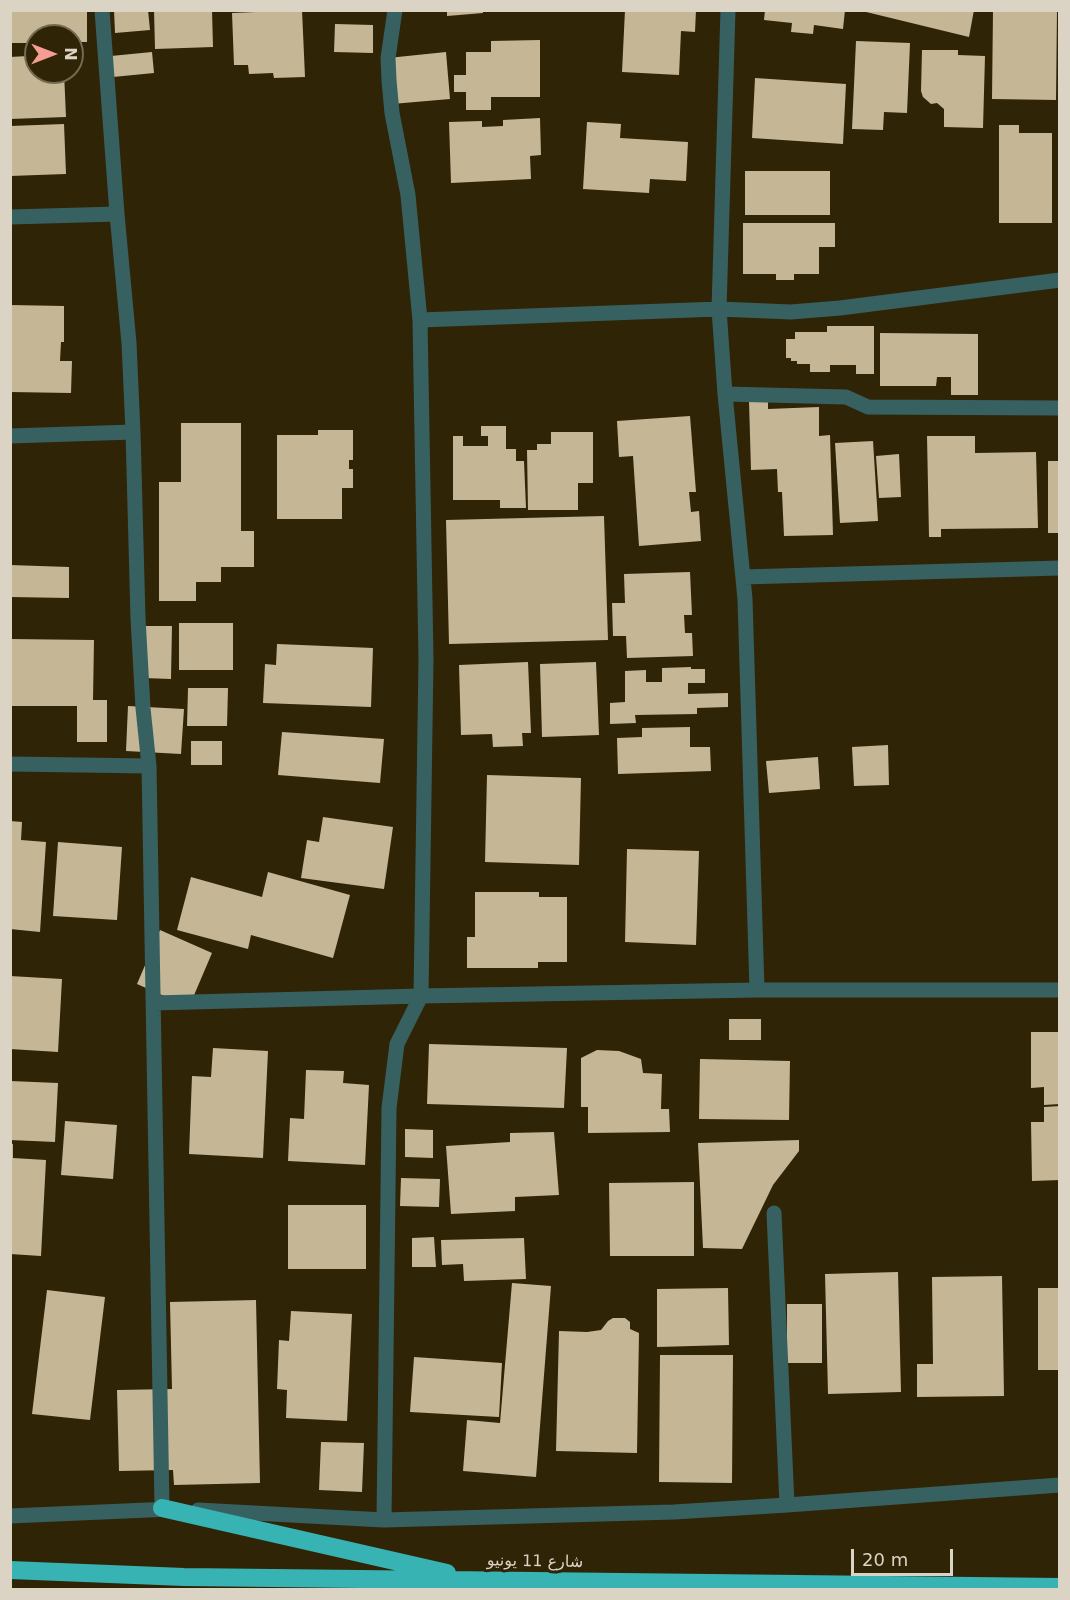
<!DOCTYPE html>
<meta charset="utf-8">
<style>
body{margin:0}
#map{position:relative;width:1070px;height:1600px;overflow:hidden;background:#302407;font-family:"DejaVu Sans",sans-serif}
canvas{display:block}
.frame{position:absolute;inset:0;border:12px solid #dbd3c3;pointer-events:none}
.north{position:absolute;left:24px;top:24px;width:60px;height:60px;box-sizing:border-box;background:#302407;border:2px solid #746a52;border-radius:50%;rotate:90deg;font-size:16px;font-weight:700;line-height:24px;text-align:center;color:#dbd3c3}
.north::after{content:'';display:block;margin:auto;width:21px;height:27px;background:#f59c93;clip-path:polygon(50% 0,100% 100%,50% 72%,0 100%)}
.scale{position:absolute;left:851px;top:1549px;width:102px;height:27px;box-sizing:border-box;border:3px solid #dbd3c3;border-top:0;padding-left:8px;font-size:18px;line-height:21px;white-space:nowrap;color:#dbd3c3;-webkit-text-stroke:4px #302407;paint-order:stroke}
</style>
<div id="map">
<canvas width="1070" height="1600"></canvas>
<div class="frame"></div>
<div class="north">N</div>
<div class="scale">20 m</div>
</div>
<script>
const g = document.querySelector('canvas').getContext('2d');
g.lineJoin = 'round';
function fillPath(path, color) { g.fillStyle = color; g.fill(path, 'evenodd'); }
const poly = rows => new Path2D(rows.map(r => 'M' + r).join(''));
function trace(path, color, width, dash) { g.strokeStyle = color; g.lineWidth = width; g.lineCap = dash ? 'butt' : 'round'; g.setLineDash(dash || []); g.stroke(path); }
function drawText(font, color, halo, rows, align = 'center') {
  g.font = font + ' "DejaVu Sans","Noto Sans Arabic",sans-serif'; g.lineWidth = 6; g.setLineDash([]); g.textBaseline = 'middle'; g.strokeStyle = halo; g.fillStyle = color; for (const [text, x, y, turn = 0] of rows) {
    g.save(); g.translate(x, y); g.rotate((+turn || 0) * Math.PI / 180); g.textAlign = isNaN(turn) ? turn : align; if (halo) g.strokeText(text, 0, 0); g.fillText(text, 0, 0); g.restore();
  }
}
fillPath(poly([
 [10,10,87,10,87,42,72,42,72,36,36,36,36,43,10,43],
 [114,10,148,10,150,30,115,33],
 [154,10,212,10,213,47,155,49],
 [302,10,305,77,274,78,273,73,249,74,248,65,234,65,232,13],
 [447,10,483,10,483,13,447,16],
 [625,10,696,10,695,32,681,31,679,75,622,72],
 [765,10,845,10,843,29,814,25,813,34,791,32,792,23,764,20],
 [858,10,974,10,969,37],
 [993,10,1057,10,1056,100,992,99],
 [335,24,373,25,373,53,334,52],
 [540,40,540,97,491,97,491,110,466,110,466,92,454,92,454,75,466,75,466,52,491,52,491,41],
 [856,41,910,43,907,113,884,112,883,130,852,129],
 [922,50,958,50,958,55,985,56,983,128,944,127,944,109,937,103,931,104,923,97,921,91],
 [152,52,154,73,113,77,111,56],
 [446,52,450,99,392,104,388,58],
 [28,56,28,68,36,67,36,72,64,72,66,117,10,119,10,57],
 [755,78,846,84,843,144,752,138],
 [540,118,541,155,530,156,531,179,451,183,449,122,482,121,482,127,503,126,503,120],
 [587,122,621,124,620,138,688,142,686,181,650,179,649,193,583,189],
 [64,124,66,174,10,176,10,126],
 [999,125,1019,125,1019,133,1052,133,1052,223,999,223],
 [745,171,830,171,830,215,745,215],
 [743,223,835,223,835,247,819,247,819,274,794,274,794,280,776,280,776,274,743,274],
 [10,305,64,306,64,342,61,342,60,361,72,361,71,393,10,392],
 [827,326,874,326,874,374,856,374,856,365,830,365,830,372,810,372,810,364,797,364,797,361,791,361,791,358,786,358,786,339,795,339,795,332,827,332],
 [880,333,978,334,978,395,951,395,951,377,937,377,936,386,880,386],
 [749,401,768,401,768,409,819,407,819,436,830,435,833,535,784,536,782,492,778,492,777,469,751,470],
 [690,416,696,492,689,492,691,512,699,511,701,541,639,546,633,456,619,457,617,421],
 [181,423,241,423,241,531,254,531,254,567,221,567,221,582,196,582,196,601,159,601,159,482,181,482],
 [481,426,506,426,506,449,516,449,516,461,524,461,526,508,500,508,500,500,453,500,453,436,463,436,463,446,488,446,488,436,481,436],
 [318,430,353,430,353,460,349,460,349,469,353,469,353,488,342,488,342,519,277,519,277,435,318,435],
 [551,432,593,432,593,483,578,483,578,510,528,510,527,450,537,450,537,444,551,444],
 [927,436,975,436,975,453,1036,452,1038,528,941,529,941,537,929,537],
 [873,441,878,521,840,523,835,443],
 [899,454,901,497,879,498,876,456],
 [1048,461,1060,461,1060,533,1048,533],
 [604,516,608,640,449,644,446,520],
 [10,565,69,567,69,598,10,597],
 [690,572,692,615,684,615,685,633,692,633,693,656,627,658,626,636,613,636,612,603,625,603,624,574],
 [179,623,233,623,233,670,179,670],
 [146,626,172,626,171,679,144,678],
 [10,639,94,640,93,700,107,700,107,742,77,742,77,706,10,706],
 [277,644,373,648,371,707,263,703,265,664,276,665],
 [528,662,531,733,522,733,523,746,493,747,492,734,461,735,459,665],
 [596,662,599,735,542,737,540,664],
 [691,667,691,669,705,669,705,683,688,683,688,694,728,693,728,707,697,708,697,714,635,715,636,723,610,724,610,703,625,702,625,671,646,670,646,682,662,682,662,668],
 [188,688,228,688,227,726,187,726],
 [128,706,184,709,181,754,126,751],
 [690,727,690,747,710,747,711,771,618,774,617,738,642,737,642,728],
 [282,732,384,739,380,783,278,775],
 [191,741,222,741,222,765,191,765],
 [888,745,889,785,854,786,852,747],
 [818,757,820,789,769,793,766,761],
 [487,775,581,778,579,865,485,862],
 [323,817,393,827,384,889,301,878,307,840,319,842],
 [10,821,22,822,21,840,46,842,40,932,10,929],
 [58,842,122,847,117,920,53,916],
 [627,849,699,851,696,945,625,942],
 [268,872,350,895,333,958,251,935,248,949,177,930,191,877,262,897],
 [475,892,539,892,539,897,567,897,567,962,538,962,538,968,467,968,467,937,475,937],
 [160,930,212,953,189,1007,137,984],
 [10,976,62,979,58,1052,10,1049],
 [729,1019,761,1019,761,1040,729,1040],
 [1031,1032,1060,1032,1060,1104,1044,1105,1044,1087,1031,1088],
 [429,1044,567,1048,564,1108,427,1104],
 [213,1048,268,1051,263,1158,189,1154,192,1076,211,1077],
 [597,1050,619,1051,641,1059,643,1073,662,1074,661,1109,669,1109,670,1132,588,1133,588,1107,581,1107,581,1058],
 [700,1059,790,1061,789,1120,699,1119],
 [306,1070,344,1071,343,1083,369,1085,365,1165,288,1161,290,1118,304,1119],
 [10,1081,58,1083,55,1142,10,1140],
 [1060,1106,1060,1180,1032,1181,1031,1122,1044,1122,1044,1107],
 [65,1121,117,1125,113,1179,61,1175],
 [405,1129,433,1130,433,1158,405,1157],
 [554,1132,559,1195,515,1197,515,1211,451,1214,446,1146,510,1142,510,1133],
 [799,1140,799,1151,773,1185,742,1249,703,1248,698,1143],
 [10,1143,13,1144,13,1158,46,1160,41,1256,10,1254],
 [401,1178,440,1179,439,1207,400,1206],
 [694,1182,694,1256,610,1256,609,1183],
 [288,1205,366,1205,366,1269,288,1269],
 [434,1237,436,1267,412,1267,412,1238],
 [524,1238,526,1279,464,1281,463,1264,442,1265,441,1240],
 [898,1272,901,1392,828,1394,825,1274],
 [1002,1276,1004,1396,917,1397,917,1364,933,1364,932,1277],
 [512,1283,551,1286,536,1477,463,1471,467,1420,500,1423],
 [728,1288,729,1345,657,1347,657,1289],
 [1038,1288,1060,1288,1060,1370,1038,1370],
 [47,1290,105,1297,90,1420,32,1414],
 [256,1300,260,1483,174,1485,173,1470,119,1471,117,1390,172,1389,170,1302],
 [787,1304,822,1304,822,1363,787,1363],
 [291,1311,352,1314,347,1421,286,1418,287,1390,277,1389,279,1340,289,1341],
 [613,1318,625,1318,630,1322,630,1329,639,1333,637,1453,556,1451,559,1331,587,1332,601,1330,608,1321],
 [660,1355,733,1355,732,1483,659,1482],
 [414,1357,502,1363,499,1417,410,1412],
 [321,1442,364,1443,362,1492,319,1490]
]), '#c5b696');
trace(poly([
 [102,10,117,214,129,343,133,432,138,618,143,708,149,766,162,1508],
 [728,10,719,309,725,394,745,599,757,990],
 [10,217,117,214],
 [420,320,719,309,791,312,840,308,1060,280],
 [725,394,846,397,868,407,1060,408],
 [10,436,133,432],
 [743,577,1060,568],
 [10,764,149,766],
 [153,1003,421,996,757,990,1060,990],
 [787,1505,1060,1485],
 [198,1510,384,1520,674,1512,787,1505,774,1213],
 [10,1516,171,1509],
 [384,1520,389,1108,397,1044,421,996,426,659,420,320,408,195,392,113,389,80,388,58,395,10]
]), '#376161', 15);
trace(poly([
 [162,1508,447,1573],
 [10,1570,184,1577,1060,1587]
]), '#37b3b3', 18);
drawText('16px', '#dbd3c3', '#302407', [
 ["شارع 11 يونيو",535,1562,1]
]);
</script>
